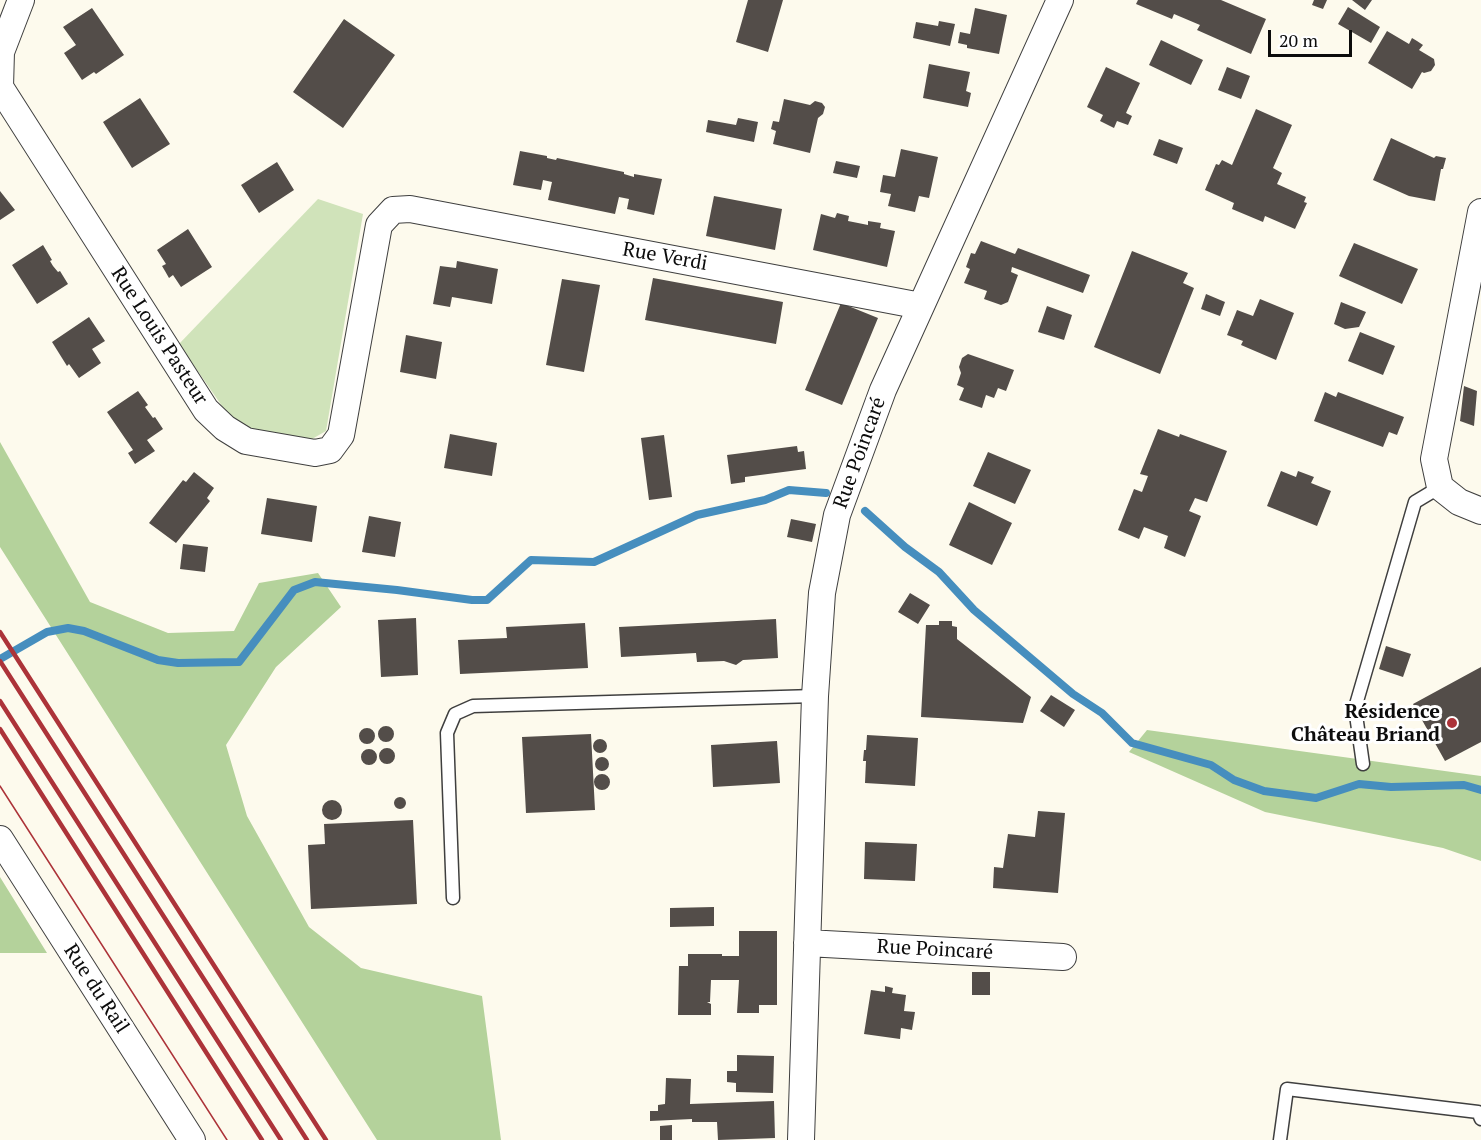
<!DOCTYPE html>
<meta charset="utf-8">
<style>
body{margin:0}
#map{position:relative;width:1481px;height:1140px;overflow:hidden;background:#fdfaed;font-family:"PT Serif",serif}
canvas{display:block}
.scale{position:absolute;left:1268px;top:30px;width:84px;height:27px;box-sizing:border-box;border:3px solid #0c0c0c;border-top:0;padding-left:8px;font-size:18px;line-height:21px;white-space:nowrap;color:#0c0c0c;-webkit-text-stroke:4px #fff;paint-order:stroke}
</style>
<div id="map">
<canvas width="1481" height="1140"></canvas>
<div class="scale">20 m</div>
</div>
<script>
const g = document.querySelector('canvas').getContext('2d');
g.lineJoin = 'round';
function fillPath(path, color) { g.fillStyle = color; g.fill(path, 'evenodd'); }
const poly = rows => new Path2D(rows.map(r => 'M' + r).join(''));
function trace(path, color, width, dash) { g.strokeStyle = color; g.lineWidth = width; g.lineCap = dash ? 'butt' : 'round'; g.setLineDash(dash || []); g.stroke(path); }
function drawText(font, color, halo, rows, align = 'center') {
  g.font = font + ' "PT Serif",serif'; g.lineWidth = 6; g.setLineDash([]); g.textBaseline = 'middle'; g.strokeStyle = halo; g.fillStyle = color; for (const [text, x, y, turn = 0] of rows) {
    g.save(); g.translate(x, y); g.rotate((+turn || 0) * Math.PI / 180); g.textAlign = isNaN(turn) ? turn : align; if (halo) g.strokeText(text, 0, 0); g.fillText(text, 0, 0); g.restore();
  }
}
fillPath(poly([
 [318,199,363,214,326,431,312,439,252,430,231,419,179,344]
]), '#d0e3ba');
fillPath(poly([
 [0,442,90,602,168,633,234,631,259,583,318,573,341,607,276,667,226,745,247,816,309,927,361,968,482,996,501,1140,377,1140,0,547],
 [1147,730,1481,776,1481,861,1443,848,1265,812,1129,752],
 [0,877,47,953,0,953]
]), '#b4d29b');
trace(poly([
 [865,511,905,547,939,572,974,610,1073,694,1102,713,1132,743,1211,765,1234,780,1264,791,1316,798,1359,784,1391,787,1464,785,1481,790],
 [0,659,47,632,68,628,84,631,158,660,178,663,239,662,294,590,315,582,397,590,472,600,487,600,531,560,594,562,697,515,765,500,789,490,826,493]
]), '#468ebe', 8);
fillPath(poly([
 [748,0,783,0,768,52,736,42],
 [1138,0,1221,0,1266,19,1251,54,1197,30,1200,25,1174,14,1172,19,1136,4],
 [1314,0,1327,0,1323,9,1312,5],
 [1352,0,1372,0,1365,10],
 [1348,7,1380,27,1371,43,1338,24],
 [92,8,124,55,96,74,94,72,82,80,64,53,76,45,63,27],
 [975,8,1007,15,999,54,967,48,967,45,958,43,960,32,970,34],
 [344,19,395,55,343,128,293,92],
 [939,21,955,24,950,46,913,38,916,22,938,26],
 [1387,31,1409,44,1412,38,1417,41,1423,45,1419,50,1434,59,1435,65,1431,71,1424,73,1422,72,1412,89,1368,63],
 [1161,40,1203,60,1191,85,1149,65],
 [929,64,970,72,966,91,971,93,968,107,923,98],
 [1106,67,1140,83,1126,113,1132,116,1128,125,1117,121,1114,128,1100,121,1103,115,1087,107],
 [1227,67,1250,76,1241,99,1218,90],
 [140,98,170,144,132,168,103,122],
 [784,99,810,105,815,101,822,103,825,107,823,114,818,118,810,153,773,144,776,131,771,129,773,121,779,122],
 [1256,109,1292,125,1273,168,1282,173,1277,184,1306,197,1304,202,1307,203,1295,229,1265,216,1263,222,1232,209,1234,203,1205,190,1216,164,1219,165,1222,160,1232,165],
 [738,118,758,122,754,142,706,132,708,120,736,125],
 [1391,138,1434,158,1436,156,1446,158,1443,169,1441,169,1435,201,1409,196,1373,180],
 [1159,139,1183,148,1177,164,1153,155],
 [901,149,938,157,929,198,919,196,915,212,888,206,891,194,880,192,883,175,895,177],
 [520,151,547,156,547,158,556,160,557,158,624,172,624,174,634,177,634,174,662,179,654,215,627,209,629,199,619,197,615,214,548,200,552,182,543,180,541,190,513,185],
 [836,161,860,166,857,178,833,173],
 [277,162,294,190,259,213,241,185],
 [0,191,15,210,0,220],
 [714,196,782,209,775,250,706,236],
 [837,213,849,216,848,221,868,225,868,221,881,223,880,228,895,231,887,267,813,250,821,214,835,218],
 [188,229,212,267,181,287,173,275,169,278,165,271,162,266,166,264,157,250],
 [981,241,1015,254,1018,248,1090,275,1083,293,1012,267,1011,272,1018,275,1008,302,1001,305,984,299,987,291,964,283,970,269,966,267,971,253,975,254],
 [1354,243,1418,269,1402,304,1339,276],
 [43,245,52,260,50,261,53,266,58,272,60,271,68,284,37,304,12,265],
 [1132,251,1188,273,1183,283,1194,288,1160,374,1094,347],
 [457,261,498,269,492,304,452,297,450,307,433,304,440,266,456,268],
 [653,278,783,302,776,344,645,320],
 [562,279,600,285,584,372,546,365],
 [1206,294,1225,302,1220,316,1201,309],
 [1260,299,1294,313,1276,360,1241,345,1243,341,1227,335,1237,310,1253,316],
 [1341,302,1366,312,1359,327,1345,329,1334,324],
 [841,303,878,318,842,405,805,390],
 [1047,306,1072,315,1064,340,1038,332],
 [89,317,105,341,92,349,101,363,79,378,69,364,67,366,52,342],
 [1360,332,1395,346,1383,375,1348,361],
 [406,335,442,342,436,379,400,372],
 [968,354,1014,370,1006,391,998,388,994,398,986,395,982,408,959,400,964,388,957,385,961,373,959,367,962,358],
 [1464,386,1477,391,1474,426,1460,421],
 [138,391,148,405,145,407,153,418,155,417,163,429,147,440,155,451,135,464,128,453,133,450,107,412],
 [1325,392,1336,397,1338,392,1404,417,1397,435,1389,432,1383,447,1314,421],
 [1158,429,1179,437,1180,434,1227,451,1207,502,1195,498,1189,511,1201,516,1185,557,1164,548,1168,536,1144,527,1139,539,1118,530,1134,489,1142,492,1148,476,1140,474],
 [450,434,497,443,492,476,444,468],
 [664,435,672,497,649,500,641,438],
 [797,446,798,452,804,451,806,469,745,477,745,482,731,484,727,455],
 [988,452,1031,470,1015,504,973,486],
 [1281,471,1296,477,1298,471,1314,477,1311,483,1331,491,1317,526,1267,506],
 [194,472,214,488,207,498,210,501,176,543,149,523,183,480,186,482],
 [267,498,317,506,312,542,261,534],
 [969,502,1012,523,992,565,949,545],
 [369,516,401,522,395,557,362,552],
 [791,519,816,524,812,542,787,537],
 [183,544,208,547,205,572,180,569],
 [910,593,930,605,918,624,898,612],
 [416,618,418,675,381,677,378,620],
 [776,619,778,658,743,660,736,665,724,661,697,662,696,653,621,657,619,627],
 [939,621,952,621,952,626,957,627,957,639,1031,697,1023,723,921,717,926,625,939,625],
 [585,623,588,668,460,674,458,640,507,638,506,627],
 [1386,646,1411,654,1403,677,1379,669],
 [1481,667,1481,742,1445,761,1413,704],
 [1051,695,1075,710,1064,727,1040,711],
 '378 734a8 8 0 1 1 16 0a8 8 0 1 1-16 0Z',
 '359 736a8 8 0 1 1 16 0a8 8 0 1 1-16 0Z',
 [591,734,595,810,526,813,522,737],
 [867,735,918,738,915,786,865,783,866,761,863,761,864,750,866,750],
 '593 746a7 7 0 1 1 14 0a7 7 0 1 1-14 0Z',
 [777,741,780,783,713,787,711,745],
 '379 756a8 8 0 1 1 16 0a8 8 0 1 1-16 0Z',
 '361 757a8 8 0 1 1 16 0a8 8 0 1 1-16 0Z',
 '595 764a7 7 0 1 1 14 0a7 7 0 1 1-14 0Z',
 '594 782a8 8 0 1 1 16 0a8 8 0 1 1-16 0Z',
 '394 803a6 6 0 1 1 12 0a6 6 0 1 1-12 0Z',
 '322 810a10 10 0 1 1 20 0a10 10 0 1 1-20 0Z',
 [1038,811,1065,813,1058,893,993,888,994,867,1003,868,1008,834,1035,837],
 [413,820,417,904,311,909,308,845,325,844,324,824],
 [865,842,917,844,915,881,864,879],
 [714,907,714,926,670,927,670,908],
 [739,931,777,931,777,1005,759,1005,759,1013,737,1013,739,980,711,980,710,1002,707,1002,711,1004,711,1015,678,1015,679,966,688,966,688,954,722,954,722,956,739,956],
 [972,972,990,972,990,995,972,995],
 [885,986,893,988,892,993,906,995,904,1011,915,1012,912,1030,901,1028,900,1039,864,1034,871,990,885,992],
 [737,1055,774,1056,773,1093,736,1092,736,1083,727,1082,727,1071,737,1071],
 [666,1078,691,1079,690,1104,774,1101,775,1138,718,1140,717,1122,692,1122,692,1119,650,1121,650,1111,658,1111,658,1105,665,1104],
 [672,1125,672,1140,660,1140,660,1126]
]), '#534d49');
const service = poly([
 [1363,764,1355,708,1415,502,1440,487],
 [453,898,447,733,455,714,473,706,815,696],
 [1280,1140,1287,1089,1478,1112,1481,1119]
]);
const minor = poly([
 [21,0,1,52,0,87,206,410,225,428,246,441,315,453,330,450,341,435,379,225,393,210,410,209,921,306],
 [1481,212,1434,459,1440,487,1459,502,1481,511],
 [0,839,192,1140],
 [807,943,1063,957],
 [801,1140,815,696,822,593,837,515,883,390,1060,0]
]);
trace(service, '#3f3f3f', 15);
trace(minor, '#3f3f3f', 28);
trace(service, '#fff', 12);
trace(minor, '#fff', 26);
trace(poly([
 [0,786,227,1140]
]), '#ac3339', 1.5);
trace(poly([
 [0,632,326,1140],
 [0,661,307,1140],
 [0,701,281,1140],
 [0,729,262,1140]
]), '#ac3339', 4.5);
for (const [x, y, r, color] of [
 [1452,723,6,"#ac3339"]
]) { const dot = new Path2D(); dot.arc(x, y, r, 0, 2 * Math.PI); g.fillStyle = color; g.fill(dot); trace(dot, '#fff', 2); }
drawText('20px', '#0c0c0c', '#fff', [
 ["Rue Verdi",665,257,10],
 ["Rue Louis Pasteur",159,336,57],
 ["Rue Poincaré",860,453,-70],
 ["Rue Poincaré",935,950,3],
 ["Rue du Rail",96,989,57]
]);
drawText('bold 20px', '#0c0c0c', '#fff', [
 ["Résidence",1440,712],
 ["Château Briand",1440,735]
], 'right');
</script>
